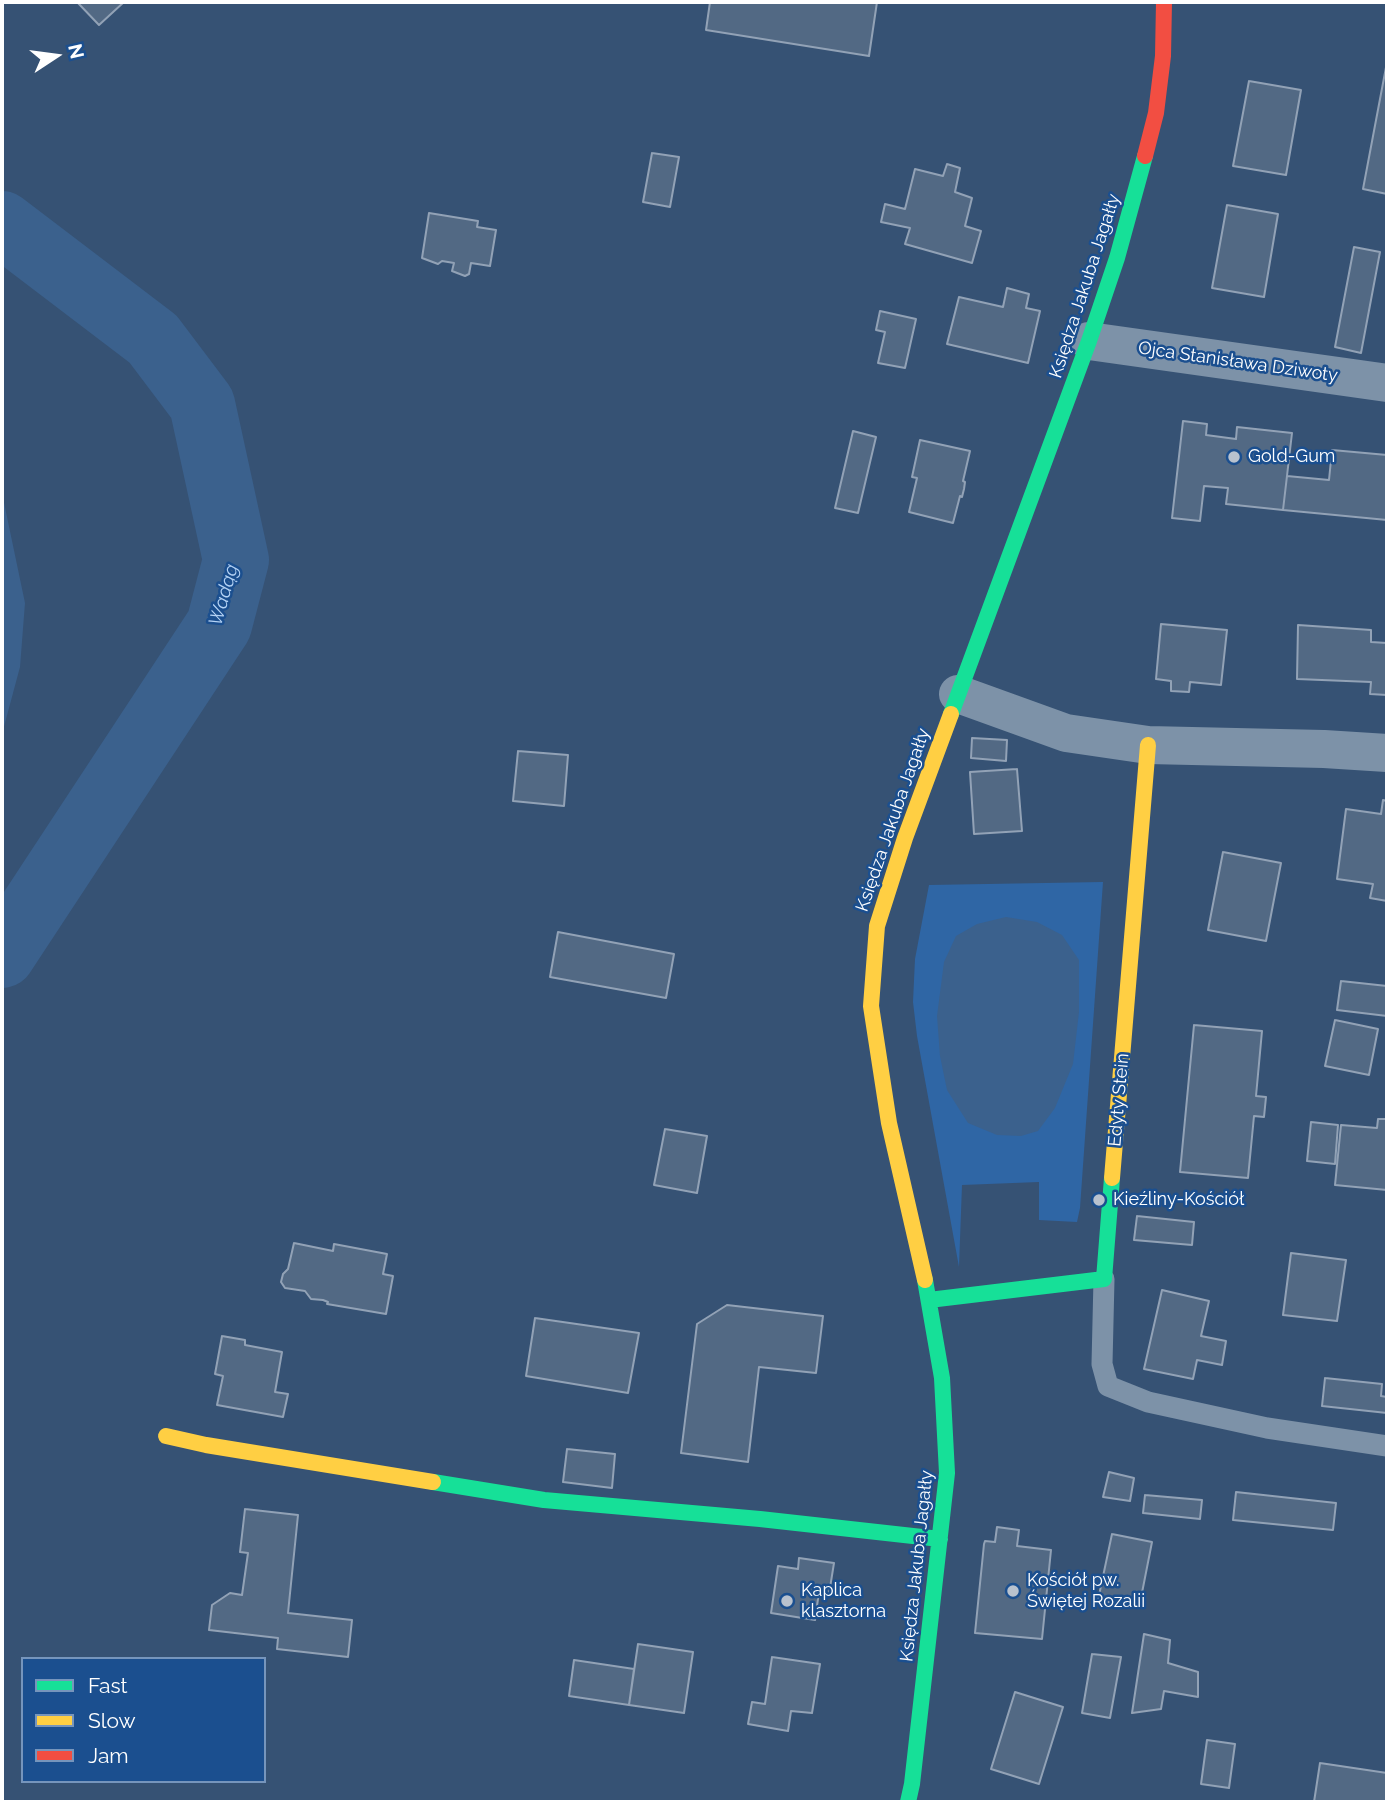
<!DOCTYPE html>
<meta charset="utf-8">
<style>
body{margin:0}
#map{position:relative;width:1389px;height:1804px;overflow:hidden;background:#365274;font-family:Raleway,sans-serif}
canvas{display:block}
.frame{position:absolute;inset:0;border:4px solid #fff;pointer-events:none}
.legend{position:absolute;left:21px;top:1657px;width:245px;height:126px;box-sizing:border-box;background:#1b4f8f;border:2px solid #7695bc;margin:0;padding:9px 12px;list-style:none;font-size:21px;color:#fff}
.legend li{display:flex;align-items:center;gap:14px;height:35px}
.legend b{width:35px;border:2px solid #7695bc}
.north{position:absolute;left:21px;top:21px;width:70px;height:70px;-webkit-text-stroke:5px #1b4f8f;paint-order:stroke;rotate:77deg;font-size:19px;font-weight:700;line-height:28px;text-align:center;color:#fff}
.north::after{content:'';display:block;margin:auto;width:24px;height:32px;background:#fff;clip-path:polygon(50% 0,100% 100%,50% 72%,0 100%)}
</style>
<div id="map">
<canvas width="1389" height="1804"></canvas>
<div class="frame"></div>
<ul class="legend">
<li><b style="height:9px;background:#16e098"></b>Fast</li>
<li><b style="height:9px;background:#ffcf43"></b>Slow</li>
<li><b style="height:9px;background:#f24e42"></b>Jam</li>
</ul>
<div class="north">N</div>
</div>
<script>
const g = document.querySelector('canvas').getContext('2d');
g.lineJoin = 'round';
function fillPath(path, color) { g.fillStyle = color; g.fill(path, 'evenodd'); }
const poly = rows => new Path2D(rows.map(r => 'M' + r).join(''));
function trace(path, color, width, dash) { g.strokeStyle = color; g.lineWidth = width; g.lineCap = dash ? 'butt' : 'round'; g.setLineDash(dash || []); g.stroke(path); }
function drawText(font, color, halo, rows, align = 'center') {
  g.font = font + ' Raleway,sans-serif'; g.lineWidth = 5; g.setLineDash([]); g.textBaseline = 'middle'; g.strokeStyle = halo; g.fillStyle = color; for (const [text, x, y, turn = 0] of rows) {
    g.save(); g.translate(x, y); g.rotate((+turn || 0) * Math.PI / 180); g.textAlign = isNaN(turn) ? turn : align; if (halo) g.strokeText(text, 0, 0); g.fillText(text, 0, 0); g.restore();
  }
}
fillPath(poly([
 [1103,882,1080,1208,1077,1222,1039,1220,1039,1182,962,1185,959,1267,917,1036,913,1002,915,959,929,885]
]), '#2f66a5');
fillPath(poly([
 [2,493,25,603,20,667,2,734],
 [1006,917,1037,922,1062,935,1079,960,1079,1012,1073,1064,1055,1108,1038,1131,1021,1136,997,1135,968,1123,947,1090,940,1056,937,1016,944,962,956,936,977,924]
]), '#3b618d');
trace(poly([
 [2,224,153,339,202,404,236,560,219,625,2,955]
]), '#3b618d', 66);
const building = poly([
 [77,2,124,2,99,25,77,2],
 [710,2,877,2,869,56,706,30,710,2],
 [1387,62,1387,194,1363,189,1387,62],
 [1249,81,1301,90,1286,175,1233,166,1249,81],
 [652,153,679,157,670,207,643,202,652,153],
 [947,164,960,168,955,192,972,198,965,226,981,231,972,263,905,244,910,228,881,222,885,204,905,209,915,169,943,176,947,164],
 [1227,205,1278,214,1264,297,1212,288,1227,205],
 [429,213,478,221,477,227,496,230,490,266,471,263,469,274,465,276,452,271,454,263,442,261,438,264,422,258,429,213],
 [1354,247,1380,252,1361,353,1335,347,1354,247],
 [1007,288,1029,294,1026,308,1040,311,1028,363,947,344,959,297,1003,307,1007,288],
 [880,311,916,319,905,368,878,363,885,332,876,330,880,311],
 [1183,421,1207,424,1206,435,1236,439,1237,427,1292,433,1283,510,1226,504,1228,488,1204,486,1200,521,1172,518,1183,421],
 [853,431,876,437,858,513,835,508,853,431],
 [920,440,970,451,963,481,965,482,964,489,962,497,960,496,953,523,909,512,917,478,912,477,920,440],
 [1332,450,1387,455,1387,520,1283,510,1287,476,1329,480,1332,450],
 [1161,624,1227,630,1221,685,1190,682,1189,692,1171,691,1171,681,1156,679,1161,624],
 [1298,625,1371,630,1371,642,1387,643,1387,695,1370,694,1371,682,1297,679,1298,625],
 [972,738,1007,740,1006,761,971,758,972,738],
 [518,751,568,755,564,806,513,801,518,751],
 [1017,769,1022,831,974,834,970,772,1017,769],
 [1383,800,1387,801,1387,901,1370,898,1373,884,1337,879,1346,809,1381,814,1383,800],
 [1223,852,1281,863,1266,941,1208,930,1223,852],
 [558,932,674,954,666,998,550,977,558,932],
 [1341,981,1387,986,1387,1016,1337,1010,1341,981],
 [1335,1020,1378,1029,1369,1075,1325,1066,1335,1020],
 [1194,1025,1262,1031,1256,1096,1266,1097,1264,1117,1254,1116,1248,1178,1180,1172,1194,1025],
 [1378,1119,1387,1119,1387,1190,1335,1185,1341,1125,1377,1128,1378,1119],
 [1311,1122,1338,1125,1335,1164,1307,1161,1311,1122],
 [665,1129,707,1136,697,1193,654,1185,665,1129],
 [1137,1216,1194,1222,1192,1245,1134,1240,1137,1216],
 [294,1243,333,1251,334,1244,387,1254,383,1274,393,1276,386,1314,327,1304,328,1302,323,1300,311,1299,305,1291,285,1288,281,1282,283,1274,288,1269,294,1243],
 [1291,1253,1346,1260,1337,1321,1283,1315,1291,1253],
 [1162,1290,1209,1301,1201,1336,1226,1341,1222,1365,1197,1360,1193,1379,1144,1369,1162,1290],
 [727,1305,823,1316,816,1373,759,1367,748,1462,681,1453,697,1324,727,1305],
 [535,1318,639,1333,628,1393,526,1376,535,1318],
 [222,1336,245,1340,245,1345,282,1352,275,1392,288,1394,283,1417,217,1405,223,1376,215,1374,222,1336],
 [1325,1378,1382,1384,1381,1396,1387,1397,1387,1413,1322,1406,1325,1378],
 [567,1449,615,1454,612,1488,563,1482,567,1449],
 [1109,1472,1134,1478,1130,1501,1103,1497,1109,1472],
 [1236,1492,1336,1503,1333,1530,1233,1520,1236,1492],
 [1145,1495,1202,1500,1200,1519,1143,1513,1145,1495],
 [245,1509,298,1515,288,1613,352,1620,348,1657,277,1649,278,1638,209,1630,212,1605,230,1593,242,1595,248,1553,240,1552,245,1509],
 [997,1527,1019,1530,1017,1546,1051,1550,1042,1639,975,1633,984,1544,985,1541,995,1542,997,1527],
 [1112,1534,1152,1542,1139,1608,1098,1600,1112,1534],
 [799,1558,834,1563,829,1594,819,1592,815,1620,771,1613,778,1566,798,1569,799,1558],
 [1144,1634,1170,1640,1168,1663,1198,1672,1198,1697,1164,1691,1161,1709,1132,1713,1144,1634],
 [638,1644,693,1652,684,1713,629,1705,638,1644],
 [1092,1654,1121,1657,1110,1718,1082,1713,1092,1654],
 [772,1657,820,1664,812,1713,791,1711,788,1731,748,1724,752,1702,765,1704,772,1657],
 [574,1660,634,1669,629,1705,569,1696,574,1660],
 [1015,1692,1063,1707,1039,1784,991,1769,1015,1692],
 [1207,1740,1235,1744,1229,1788,1201,1784,1207,1740],
 [1320,1763,1387,1773,1387,1802,1314,1802,1320,1763]
]);
fillPath(building, '#526984');
trace(building, '#92a2b6', 2);
trace(poly([
 [1104,1279,1102,1364,1108,1386,1148,1402,1267,1428,1387,1446]
]), '#7d92a8', 21);
trace(poly([
 [1089,341,1387,383],
 [958,694,1066,733,1148,745,1324,749,1387,753]
]), '#7d92a8', 38);
trace(poly([
 [951,714,1089,341,1117,258,1145,156],
 [929,1300,1104,1279,1112,1178],
 [433,1482,544,1500,760,1519,940,1539],
 [908,1802,912,1784,947,1473,942,1378,925,1280]
]), '#16e098', 16);
trace(poly([
 [1112,1178,1148,745],
 [925,1280,889,1123,871,1006,877,926,905,838,951,714],
 [166,1436,206,1445,433,1482]
]), '#ffcf43', 16);
trace(poly([
 [1145,156,1156,113,1163,56,1164,2]
]), '#f24e42', 16);
for (const [x, y, r, color] of [
 [1234,457,7,"#b9c2ce"],
 [1099,1200,7,"#b9c2ce"],
 [1013,1591,7,"#b9c2ce"],
 [787,1601,7,"#b9c2ce"]
]) { const dot = new Path2D(); dot.arc(x, y, r, 0, 2 * Math.PI); g.fillStyle = color; g.fill(dot); trace(dot, '#1b4f8f', 2.5); }
drawText('18px', '#fff', '#1b4f8f', [
 ["Księdza Jakuba Jagałły",1085,286,-72],
 ["Ojca Stanisława Dziwoty",1238,362,8],
 ["Księdza Jakuba Jagałły",893,820,-71],
 ["Edyty Stein",1119,1100,-85],
 ["Księdza Jakuba Jagałły",917,1566,-84]
]);
drawText('18px', '#fff', '#1b4f8f', [
 ["Gold-Gum",1248,457],
 ["Kieźliny-Kościół",1113,1200],
 ["Kościół pw.",1027,1581],
 ["Świętej Rozalii",1027,1602],
 ["Kaplica",801,1591],
 ["klasztorna",801,1612]
], 'left');
drawText('italic 19px', '#b5d3f5', '#1b4f8f', [
 ["Wadąg",224,595,-74]
]);
</script>
